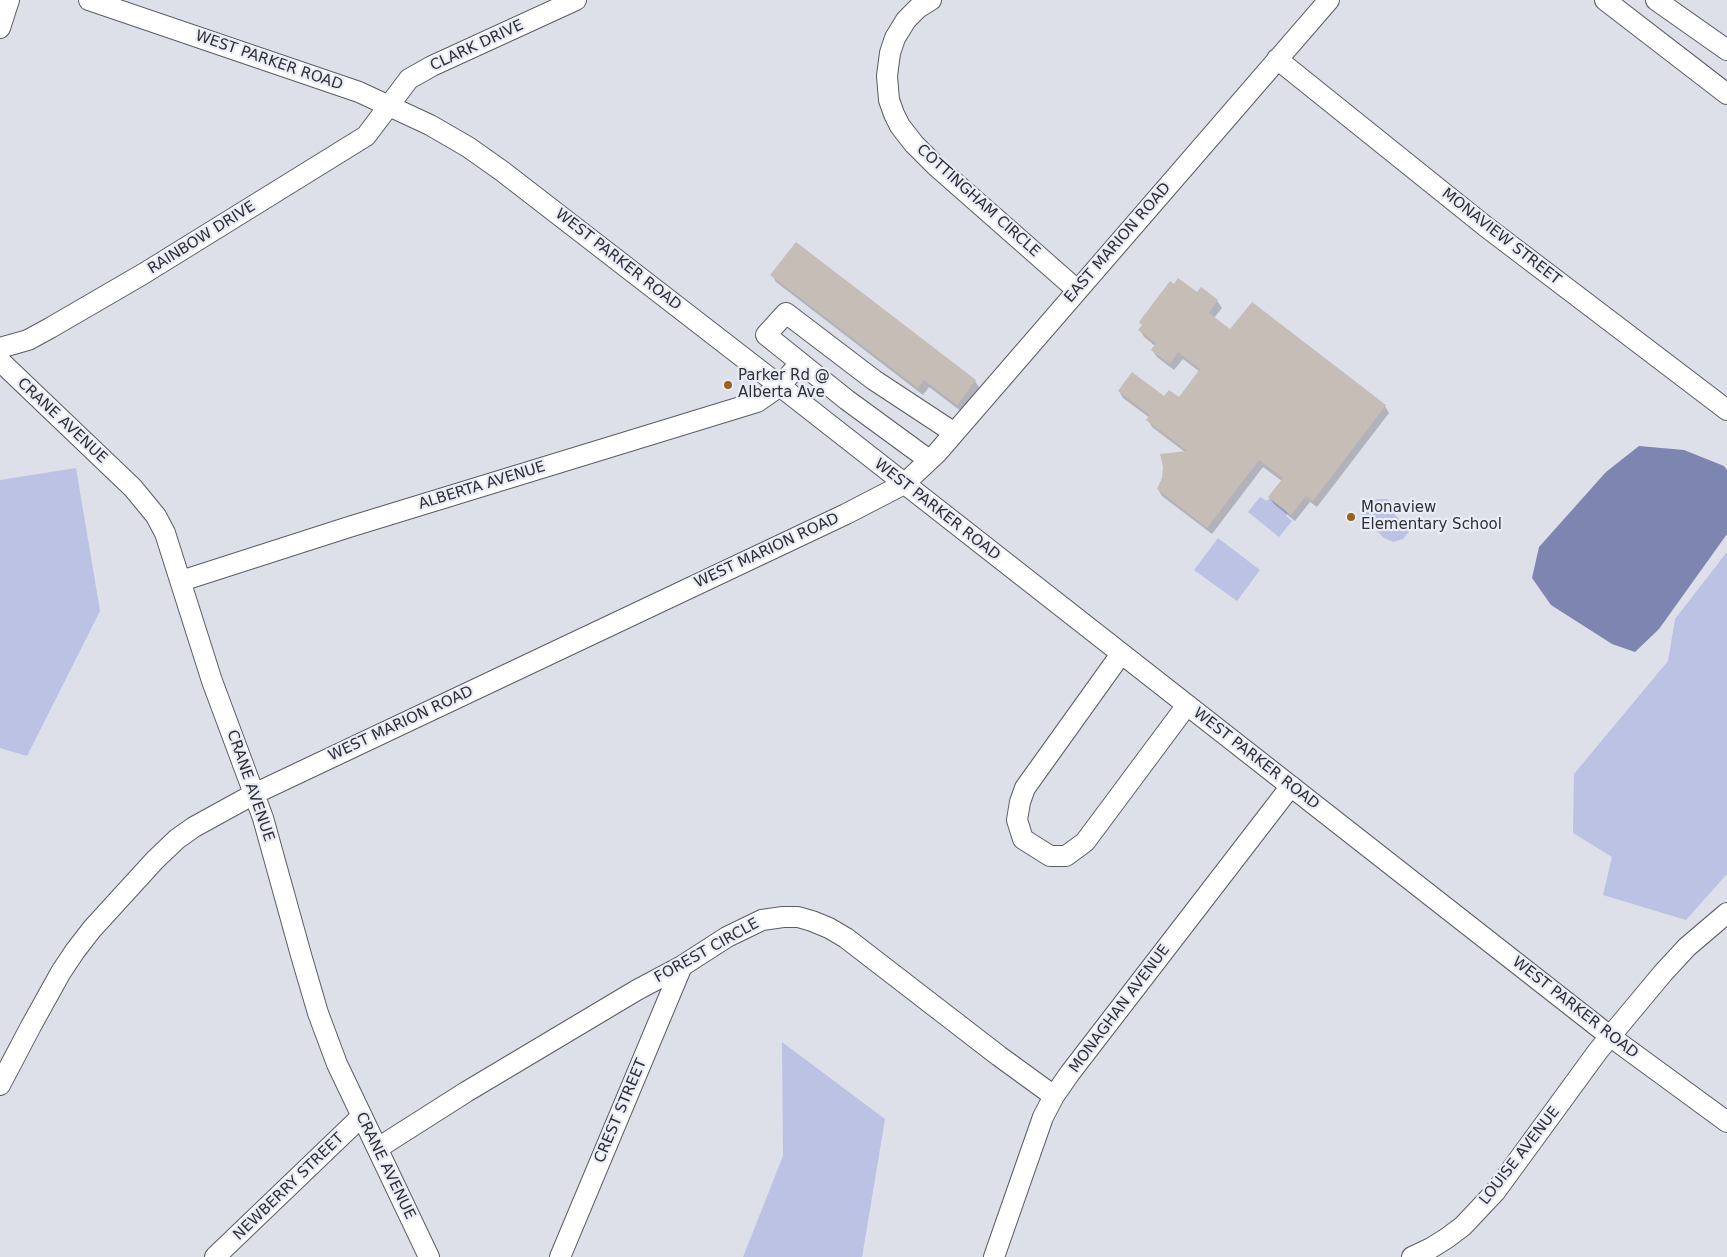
<!DOCTYPE html>
<style>
body{margin:0}
canvas{display:block;background:#dddfe9}
</style>
<canvas width="1727" height="1257"></canvas>
<script>
const g = document.querySelector('canvas').getContext('2d');
g.lineJoin = 'round';
function fillPath(path, color) { g.fillStyle = color; g.fill(path, 'evenodd'); }
const poly = rows => new Path2D(rows.map(r => 'M' + r).join(''));
function trace(path, color, width, dash) { g.strokeStyle = color; g.lineWidth = width; g.lineCap = dash ? 'butt' : 'round'; g.setLineDash(dash || []); g.stroke(path); }
function drawText(font, color, halo, rows, align = 'center') {
  g.font = font + ' "DejaVu Sans",sans-serif'; g.lineWidth = 4.5; g.setLineDash([]); g.textBaseline = 'middle'; g.strokeStyle = halo; g.fillStyle = color; for (const [text, x, y, turn = 0] of rows) {
    g.save(); g.translate(x, y); g.rotate((+turn || 0) * Math.PI / 180); g.textAlign = isNaN(turn) ? turn : align; if (halo) g.strokeText(text, 0, 0); g.fillText(text, 0, 0); g.restore();
  }
}
fillPath(poly([
 [76,468,100,611,27,756,0,748,0,480],
 [1260,497,1267,501,1270,498,1288,512,1286,516,1292,521,1279,537,1248,512],
 [1378,499,1387,499,1399,508,1394,514,1406,526,1409,532,1403,539,1393,542,1384,538,1361,515,1370,501],
 [1218,538,1260,570,1237,601,1194,570],
 [1727,552,1727,874,1686,920,1603,895,1612,857,1573,833,1574,774,1668,661,1675,619],
 [782,1042,885,1119,862,1257,743,1257,783,1156]
]), '#bbc2e3');
fillPath(poly([
 [1639,446,1684,450,1724,466,1727,470,1727,534,1659,629,1635,652,1612,644,1551,605,1532,578,1539,547,1606,472]
]), '#7d85b0');
fillPath(poly([
 [796,244,975,381,980,389,962,412,929,387,923,395,776,282,772,275],
 [1201,289,1217,301,1222,308,1214,318,1231,331,1385,406,1389,413,1317,507,1310,502,1295,521,1274,504,1269,497,1282,481,1263,467,1212,534,1162,496,1158,489,1185,452,1152,427,1148,420,1150,418,1123,398,1119,391,1179,399,1200,372,1183,359,1174,370,1157,357,1152,350,1155,346,1144,337,1140,330,1143,326,1140,322,1197,294]
]), '#0003');
fillPath(poly([
 [796,242,976,380,957,405,924,380,918,388,770,275],
 [1178,278,1197,292,1201,287,1218,300,1209,313,1230,329,1252,302,1386,405,1313,501,1306,496,1291,515,1268,497,1283,478,1259,460,1207,528,1157,489,1162,478,1163,467,1160,454,1187,451,1146,420,1150,415,1118,391,1132,372,1164,396,1169,390,1179,397,1200,369,1178,352,1170,364,1151,350,1156,343,1138,330,1142,325,1139,322,1170,281,1174,284]
]), '#c5bdb6');
const minor = poly([
 [89,0,359,92,430,125,468,147,502,171,780,386,1611,1037,1727,1122],
 [931,0,918,8,906,20,895,38,890,53,887,76,889,100,894,114,900,126,914,144,936,166,1077,290],
 [1605,0,1727,94],
 [1656,0,1727,50],
 [0,28,9,0],
 [1277,59,1485,226,1727,410],
 [0,348,28,340,50,328,143,274,366,136,409,79,432,66,576,0],
 [0,361,133,488,156,516,165,533,212,681,263,818,301,955,318,1013,337,1064,429,1257],
 [929,460,847,400,766,335,786,313,874,380,953,432],
 [181,581,349,527,757,402,780,386,800,363],
 [1121,654,1025,788,1020,802,1017,820,1023,839,1050,856,1066,856,1085,842,1187,705],
 [0,1085,31,1026,61,972,75,951,92,929,155,860,177,839,194,827,254,794,846,514,904,484,937,453,1329,0],
 [378,1148,466,1092,637,990,682,966,727,937,762,920,783,917,798,917,812,921,829,928,846,938,999,1056,1054,1096],
 [215,1257,362,1116],
 [560,1257,682,966],
 [994,1257,1043,1117,1054,1096,1070,1073,1291,786],
 [1412,1257,1431,1248,1447,1238,1463,1226,1495,1192,1598,1051,1663,973,1687,947,1727,913]
]);
trace(minor, '#5b5d65', 22);
trace(minor, '#fff', 20);
for (const [x, y, r, color] of [
 [728,385,5,"#9b621e"],
 [1351,517,5,"#9b621e"]
]) { const dot = new Path2D(); dot.arc(x, y, r, 0, 2 * Math.PI); g.fillStyle = color; g.fill(dot); trace(dot, '#eaecf7', 2); }
drawText('15px', '#2f3034', '#eaecf7', [
 ["CLARK DRIVE",477,46,-25],
 ["WEST PARKER ROAD",269,61,19],
 ["COTTINGHAM CIRCLE",978,201,42],
 ["MONAVIEW STREET",1501,237,38],
 ["RAINBOW DRIVE",202,238,-32],
 ["EAST MARION ROAD",1118,243,-49],
 ["WEST PARKER ROAD",618,260,38],
 ["CRANE AVENUE",62,421,43],
 ["ALBERTA AVENUE",482,486,-17],
 ["WEST PARKER ROAD",937,510,38],
 ["WEST MARION ROAD",767,551,-25],
 ["WEST MARION ROAD",401,724,-25],
 ["WEST PARKER ROAD",1256,759,38],
 ["CRANE AVENUE",250,786,71],
 ["FOREST CIRCLE",707,951,-29],
 ["WEST PARKER ROAD",1575,1008,38],
 ["MONAGHAN AVENUE",1120,1009,-53],
 ["CREST STREET",621,1111,-67],
 ["LOUISE AVENUE",1520,1156,-52],
 ["CRANE AVENUE",385,1166,64],
 ["NEWBERRY STREET",289,1187,-44]
]);
drawText('15px', '#2f3034', '#eaecf7', [
 ["Parker Rd @",738,376],
 ["Alberta Ave",738,393],
 ["Monaview",1361,508],
 ["Elementary School",1361,525]
], 'left');
</script>
